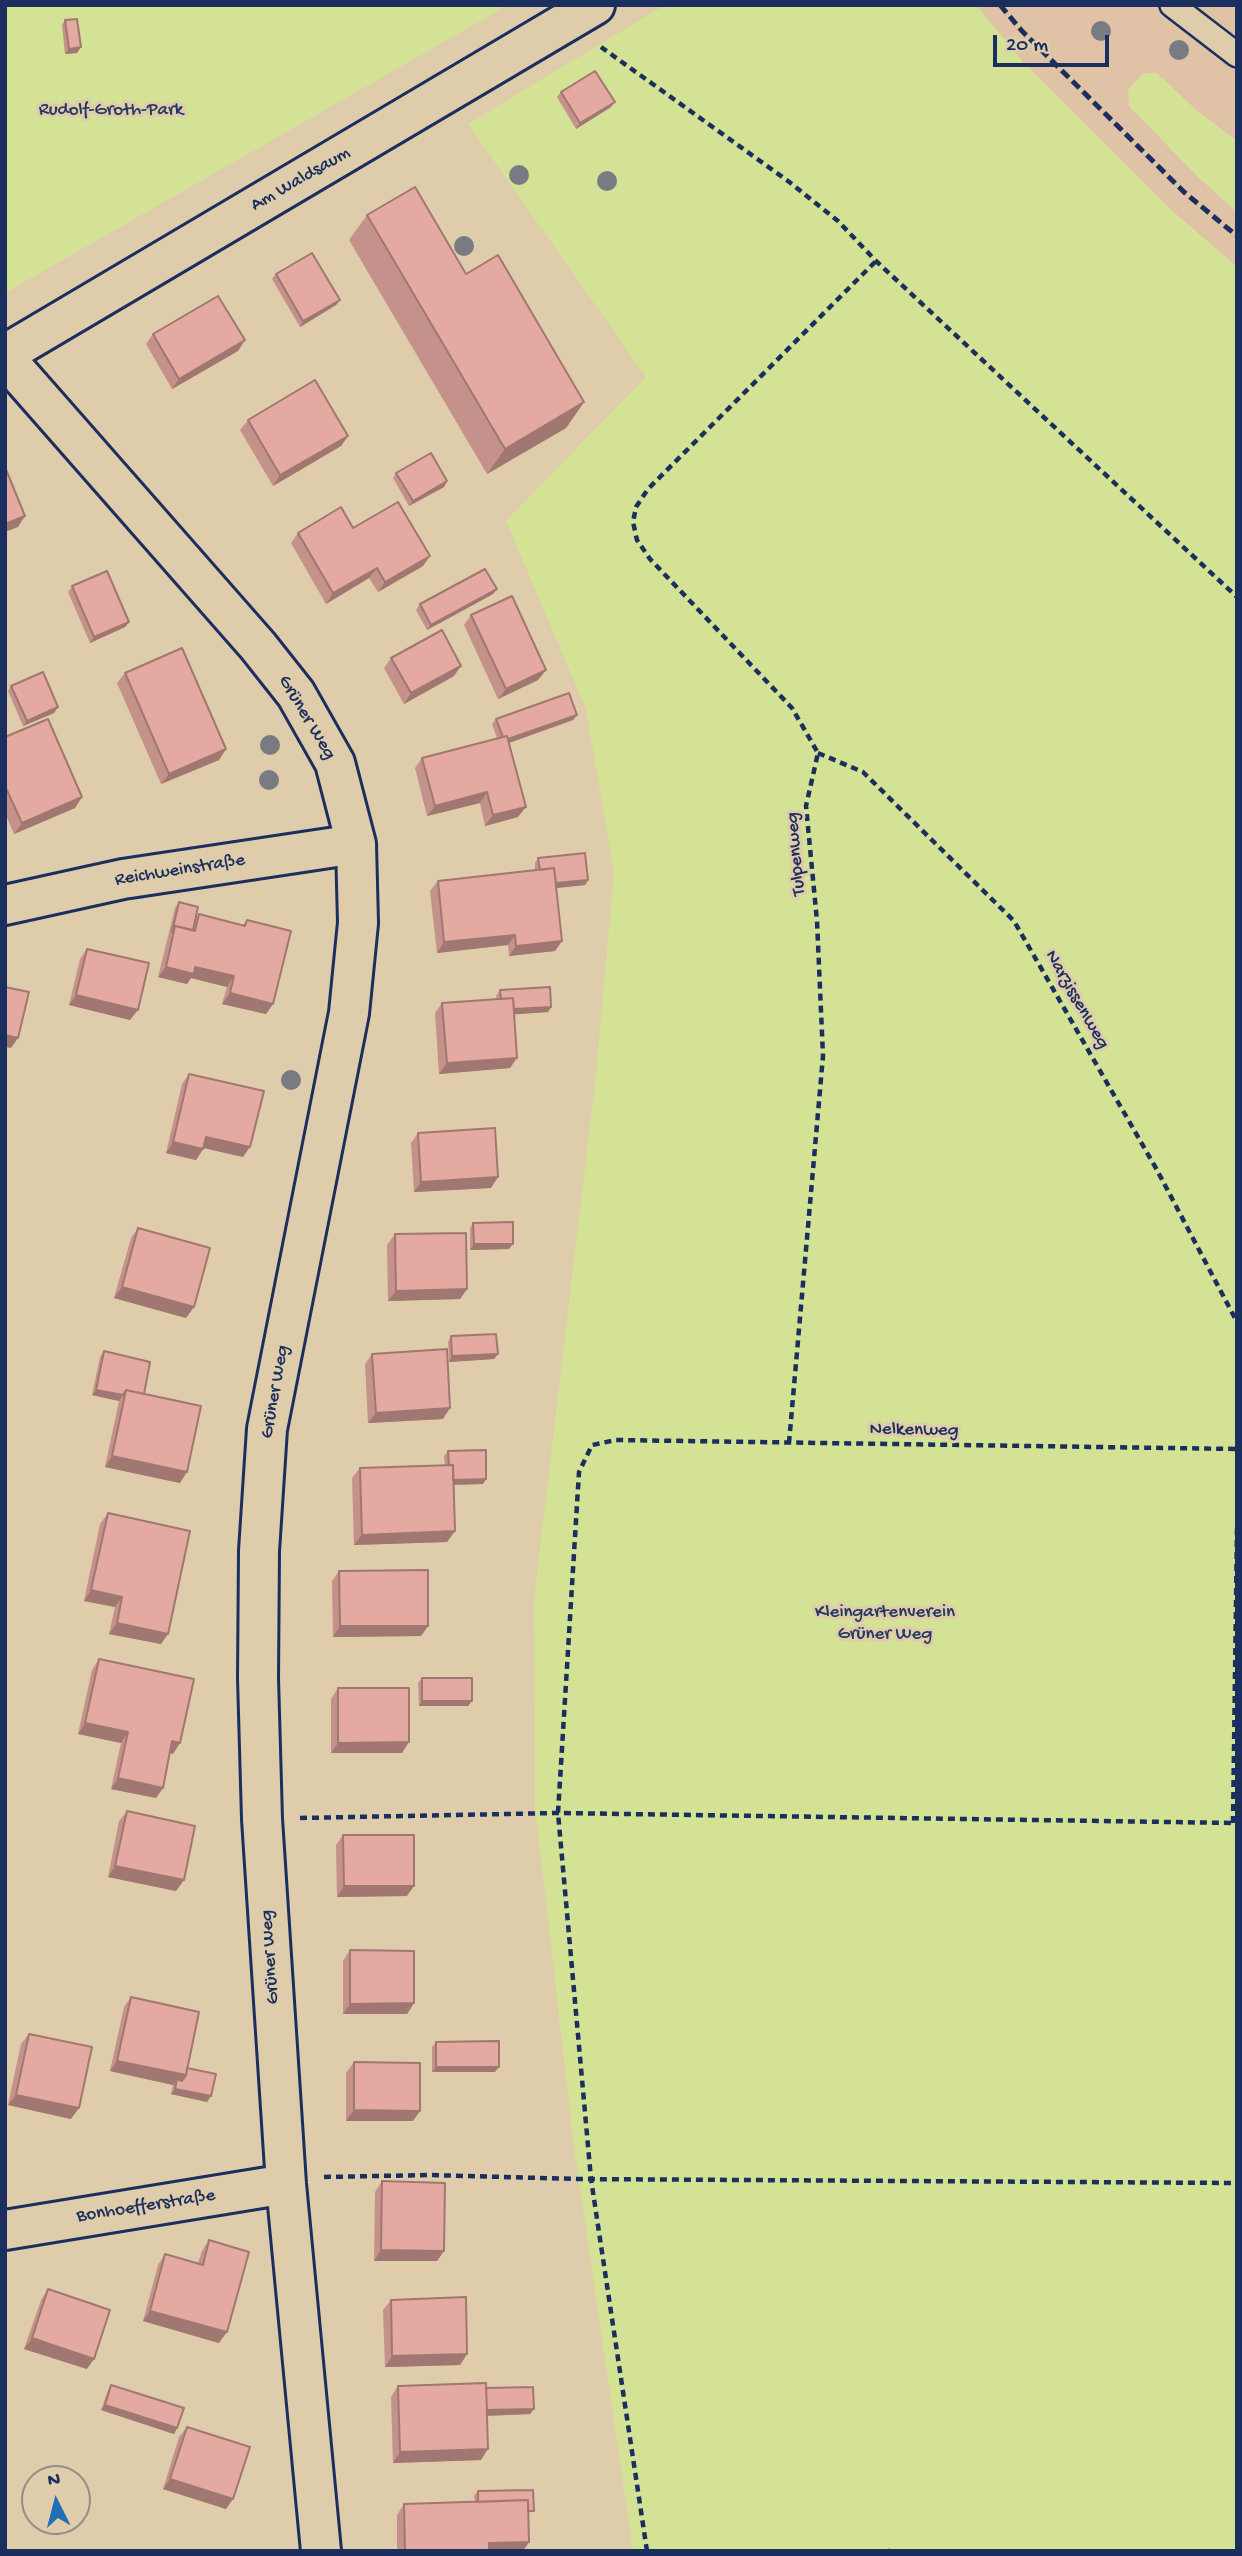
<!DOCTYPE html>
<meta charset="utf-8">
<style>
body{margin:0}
#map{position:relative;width:1242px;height:2556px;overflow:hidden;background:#dfccaa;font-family:"Gochi Hand",sans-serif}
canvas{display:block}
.frame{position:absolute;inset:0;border:7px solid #1b2f5e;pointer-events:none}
.north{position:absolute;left:21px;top:2465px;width:70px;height:70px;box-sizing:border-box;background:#dfccaa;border:2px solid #918d8c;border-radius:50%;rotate:354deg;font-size:19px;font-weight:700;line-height:28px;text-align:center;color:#1b2f5e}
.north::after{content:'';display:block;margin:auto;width:24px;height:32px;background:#1f6fb2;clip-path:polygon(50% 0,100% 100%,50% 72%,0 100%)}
.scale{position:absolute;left:993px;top:35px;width:116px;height:32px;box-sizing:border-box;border:4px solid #1b2f5e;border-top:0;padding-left:9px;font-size:21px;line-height:24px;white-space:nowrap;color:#1b2f5e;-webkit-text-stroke:5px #dfccaa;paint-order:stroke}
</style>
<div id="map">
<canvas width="1242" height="2556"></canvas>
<div class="frame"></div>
<div class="north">N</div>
<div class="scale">20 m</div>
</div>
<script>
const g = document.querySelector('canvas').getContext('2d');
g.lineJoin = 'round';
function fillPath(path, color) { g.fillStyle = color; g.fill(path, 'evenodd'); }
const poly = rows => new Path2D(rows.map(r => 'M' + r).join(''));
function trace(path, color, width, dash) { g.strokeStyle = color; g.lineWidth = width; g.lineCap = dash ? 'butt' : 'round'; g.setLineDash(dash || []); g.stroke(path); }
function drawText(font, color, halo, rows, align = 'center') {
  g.font = font + ' "Gochi Hand",sans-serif'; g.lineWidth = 6; g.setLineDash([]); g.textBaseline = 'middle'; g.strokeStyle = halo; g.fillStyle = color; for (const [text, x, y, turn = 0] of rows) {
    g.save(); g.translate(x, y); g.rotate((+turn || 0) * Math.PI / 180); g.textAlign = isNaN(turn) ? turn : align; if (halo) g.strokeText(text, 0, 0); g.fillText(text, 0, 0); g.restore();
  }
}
fillPath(poly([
 [976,5,1237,5,1237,141,1196,110,1157,73,1129,106,1199,178,1237,212,1237,267,1168,207,1023,62]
]), '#e0c2a7');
fillPath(poly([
 [5,5,503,5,496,12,5,293],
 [665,5,976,5,1023,62,1168,207,1237,267,1237,2551,633,2551,574,2147,535,1806,534,1599,596,1074,614,873,586,709,506,521,646,377,468,124],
 [1143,73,1157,73,1196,110,1237,141,1237,212,1199,178,1129,106,1128,90]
]), '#d4e295');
const lane = poly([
 [1172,5,1237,55]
]);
const street = poly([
 [5,354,595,5],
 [5,358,258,646,296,694,335,763,356,844,358,923,349,1013,267,1429,259,1551,258,1678,262,1819,286,2184,321,2551],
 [5,905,123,879,356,844],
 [5,2230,286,2184]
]);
trace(lane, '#1b2f5e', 28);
trace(street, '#1b2f5e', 44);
trace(poly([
 [601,47,788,181,838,221,876,261,1237,597],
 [818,753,863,772,1014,921,1157,1170,1237,1322],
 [789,1443,823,1056,817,921,806,806,818,753,792,708,650,559,637,540,633,522,636,507,648,489,876,261],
 [300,1818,558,1813,1237,1823],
 [1233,1823,1237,1528],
 [324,2177,429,2175,579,2179,1237,2183],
 [647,2551,591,2179,558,1813,579,1472,592,1445,616,1440,1237,1449],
 [888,2551,890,2551]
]), '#1b2f5e', 4.5, [7, 5]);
trace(lane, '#dfccaa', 23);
trace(street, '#dfccaa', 38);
trace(poly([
 [1000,5,1022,31,1184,192,1237,236]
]), '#1b2f5e', 5, [10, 5]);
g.fillStyle = '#787b82';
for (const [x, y] of [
 [1101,31],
 [1179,50],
 [519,175],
 [607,181],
 [464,246],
 [270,745],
 [269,780],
 [291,1080]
]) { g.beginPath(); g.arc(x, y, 10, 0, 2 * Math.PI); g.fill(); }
fillPath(poly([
 [65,20,77,53,65,54,62,25],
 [561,92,611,107,576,129,557,97],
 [367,215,466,274,584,402,566,428,487,474,349,240],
 [276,274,340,300,336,305,300,327,272,279],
 [153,334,245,340,238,351,172,389,146,344],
 [248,420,348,436,341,446,273,486,240,430],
 [396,473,447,481,444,487,409,506,393,478],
 [353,528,423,566,378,592,369,578,326,604,291,543,298,533],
 [72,586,129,622,125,627,90,643,68,592],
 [497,589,493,594,427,630,416,610,420,604],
 [471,615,546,670,538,680,498,699,464,625],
 [391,658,454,676,404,704,384,668],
 [125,673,226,749,219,760,161,784,117,683],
 [11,686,54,713,23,726,8,691],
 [577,715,573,720,509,743,518,817,485,826,480,803,427,816,415,768,422,758,497,738,492,724,496,719],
 [5,737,82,797,75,808,14,834,5,813],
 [538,858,588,880,585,885,556,888,562,941,555,951,509,956,508,945,437,953,430,891,438,881,535,870,535,863],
 [179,902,196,919,199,914,243,925,247,920,273,1004,266,1014,222,1004,227,987,191,978,187,984,158,977,175,908],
 [87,949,130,1020,69,1005,80,959],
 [500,990,551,1007,548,1012,514,1014,510,1068,439,1074,435,1013,442,1003,497,999,496,996],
 [189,1074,243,1157,204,1148,196,1160,166,1153,182,1084],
 [418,1133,491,1188,414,1192,411,1143],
 [473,1223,509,1249,470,1250,470,1228],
 [138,1228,194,1307,186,1318,114,1298,131,1238],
 [395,1234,467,1289,460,1299,388,1301,387,1245],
 [451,1336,498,1354,494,1359,449,1362,448,1342],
 [104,1351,144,1394,180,1483,105,1467,119,1401,92,1395,100,1357],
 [372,1354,443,1419,368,1423,365,1364],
 [448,1451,486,1479,483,1484,453,1485,455,1531,447,1542,354,1545,352,1478,360,1468,445,1465,444,1456],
 [108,1513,161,1644,109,1634,115,1607,84,1601,100,1524],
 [339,1571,428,1626,421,1636,333,1637,332,1581],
 [99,1659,173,1754,170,1753,163,1788,156,1798,111,1789,121,1743,78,1734,92,1670],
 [422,1678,472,1701,468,1706,419,1706,418,1683],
 [338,1688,402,1753,331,1753,331,1699],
 [127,1811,184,1880,176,1891,108,1877,119,1821],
 [343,1835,407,1896,337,1897,336,1845],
 [350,1950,414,2003,407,2014,343,2014,343,1961],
 [131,1997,211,2096,207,2102,171,2094,173,2085,110,2071,124,2007],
 [29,2034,71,2119,8,2105,21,2044],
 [436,2042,495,2072,432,2072,432,2047],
 [354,2062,413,2121,346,2121,346,2073],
 [382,2181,444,2251,437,2261,374,2261,375,2192],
 [209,2240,219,2343,143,2321,158,2265,165,2254,198,2263,202,2251],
 [48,2289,87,2369,24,2349,41,2300],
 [391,2300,467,2354,460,2365,385,2367,383,2310],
 [111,2385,177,2428,174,2434,101,2410,108,2390],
 [398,2386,486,2388,534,2409,530,2414,487,2416,481,2460,393,2463,391,2397],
 [187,2427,226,2509,163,2489,179,2437],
 [478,2491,530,2516,528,2516,529,2542,523,2551,397,2551,397,2515,404,2504,475,2502,474,2496]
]), '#c4928a');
fillPath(poly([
 [81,47,77,53,65,54,69,49],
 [615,102,611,107,576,129,580,123],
 [340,300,336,305,300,327,303,321],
 [245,340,238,351,172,389,179,379],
 [584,402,566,428,487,474,505,449],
 [348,436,341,446,273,486,280,475],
 [447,481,444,487,409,506,413,501],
 [25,516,18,527,5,532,5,524],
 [430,556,423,566,378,592,385,582],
 [377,568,369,578,326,604,333,593],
 [497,589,493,594,427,630,431,625],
 [129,622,125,627,90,643,94,637],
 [461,666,454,676,404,704,411,693],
 [546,670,538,680,498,699,506,689],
 [58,707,54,713,23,726,27,721],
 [577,715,573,720,500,746,504,741],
 [226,749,219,760,161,784,169,774],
 [487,792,480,803,427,816,435,806],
 [82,797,75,808,14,834,22,823],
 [526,807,518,817,485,826,493,815],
 [588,880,585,885,548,889,552,884],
 [515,935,508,945,437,953,444,942],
 [562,941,555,951,509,956,516,946],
 [166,967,195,967,234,976,227,987,191,978,187,984,158,977],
 [230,993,273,1004,266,1014,222,1004],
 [76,995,138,1010,130,1020,69,1005],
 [551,1007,548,1012,506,1015,510,1010],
 [5,1035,18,1038,11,1048,5,1047],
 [517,1058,510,1068,439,1074,447,1063],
 [206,1137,250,1147,243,1157,199,1147],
 [173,1142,203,1149,196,1160,166,1153],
 [498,1177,491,1188,414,1192,421,1182],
 [474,1244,513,1244,509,1249,470,1250],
 [122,1287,194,1307,186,1318,114,1298],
 [467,1289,460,1299,388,1301,396,1291],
 [498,1354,494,1359,449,1362,452,1356],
 [96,1390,123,1395,119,1401,92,1395],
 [450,1408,443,1419,368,1423,376,1413],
 [112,1456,187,1472,180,1483,105,1467],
 [486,1479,483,1484,446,1485,449,1480],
 [455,1531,447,1542,354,1545,362,1535],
 [91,1590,122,1597,115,1607,84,1601],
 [117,1623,168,1634,161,1644,109,1634],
 [340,1626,428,1626,421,1636,333,1637],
 [422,1701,472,1701,468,1706,419,1706],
 [85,1723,128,1732,121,1743,78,1734],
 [172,1741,180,1743,173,1754,165,1752],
 [409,1742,402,1753,331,1753,338,1743],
 [118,1778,163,1788,156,1798,111,1789],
 [115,1866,184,1880,176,1891,108,1877],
 [344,1886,414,1886,407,1896,337,1897],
 [414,2003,407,2014,343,2014,350,2004],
 [117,2061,186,2075,178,2086,177,2079,173,2085,110,2071],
 [436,2067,499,2067,495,2072,432,2072],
 [175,2089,211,2096,207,2102,171,2094],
 [16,2095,79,2108,71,2119,8,2105],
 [354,2110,420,2111,413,2121,346,2121],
 [381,2250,444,2251,437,2261,374,2261],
 [150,2311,227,2332,219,2343,143,2321],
 [32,2338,94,2359,87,2369,24,2349],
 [467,2354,460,2365,385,2367,392,2356],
 [105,2405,177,2428,174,2434,101,2410],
 [534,2409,530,2414,479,2416,483,2410],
 [488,2449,481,2460,393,2463,400,2452],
 [170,2479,233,2499,226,2509,163,2489],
 [529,2542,523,2551,484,2551,489,2543]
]), '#a07771');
const building = poly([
 [77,19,81,47,69,49,65,20,77,19],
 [595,71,615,102,580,123,561,92,595,71],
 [415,187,466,274,498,255,584,402,505,449,367,215,415,187],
 [312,253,340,300,303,321,276,274,312,253],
 [218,296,245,340,179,379,153,334,218,296],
 [315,380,348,436,280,475,248,420,315,380],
 [431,453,447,481,413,501,396,473,431,453],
 [5,467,25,516,5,524,5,467],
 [398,502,430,556,385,582,377,568,333,593,298,533,341,507,353,528,398,502],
 [485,569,497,589,431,625,420,604,485,569],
 [107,571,129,622,94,637,72,586,107,571],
 [512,596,546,670,506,689,471,615,512,596],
 [442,630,461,666,411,693,391,658,442,630],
 [182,648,226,749,169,774,125,673,182,648],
 [43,672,58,707,27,721,11,686,43,672],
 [569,693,577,715,508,739,507,736,503,737,496,719,569,693],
 [48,719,82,797,22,823,5,786,5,737,48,719],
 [507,736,526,807,493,815,487,792,435,806,422,758,507,736],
 [585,853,588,880,556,883,554,868,540,870,538,858,585,853],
 [554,868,562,941,516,946,515,935,444,942,438,881,554,868],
 [179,902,198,907,193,930,175,926,172,932,179,902],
 [199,914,245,926,247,920,291,931,273,1004,230,993,234,976,195,967,194,974,166,967,175,926,195,931,199,914],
 [87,949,149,963,138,1010,76,995,87,949],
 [5,987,29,992,18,1038,5,1035,5,987],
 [550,987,551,1007,514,1009,513,998,501,999,500,990,550,987],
 [513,998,517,1058,447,1063,442,1003,513,998],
 [189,1074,264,1091,250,1147,206,1137,203,1149,173,1142,189,1074],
 [495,1128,498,1177,421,1182,418,1133,495,1128],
 [513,1222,513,1244,474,1244,473,1223,513,1222],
 [138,1228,210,1248,194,1307,122,1287,138,1228],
 [466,1233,467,1289,396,1291,395,1234,466,1233],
 [496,1334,498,1354,452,1356,451,1336,496,1334],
 [447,1349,450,1408,376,1413,372,1354,447,1349],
 [104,1351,150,1362,144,1394,126,1390,123,1395,96,1390,104,1351],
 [126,1390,201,1406,187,1472,112,1456,126,1390],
 [486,1450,486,1479,453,1480,453,1465,449,1465,448,1451,486,1450],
 [453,1465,455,1531,362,1535,360,1468,453,1465],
 [108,1513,190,1531,168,1634,117,1623,122,1597,91,1590,108,1513],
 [428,1570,428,1626,340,1626,339,1571,428,1570],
 [99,1659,194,1679,180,1743,172,1741,163,1788,118,1778,128,1732,85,1723,99,1659],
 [422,1678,472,1678,472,1701,422,1701,422,1678],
 [338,1688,409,1688,409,1742,338,1743,338,1688],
 [127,1811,195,1826,184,1880,115,1866,127,1811],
 [343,1835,414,1835,414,1886,344,1886,343,1835],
 [350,1950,414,1951,414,2003,350,2004,350,1950],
 [131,1997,199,2012,186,2075,117,2061,131,1997],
 [29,2034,92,2047,79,2108,16,2095,29,2034],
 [499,2041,499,2067,436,2067,436,2042,499,2041],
 [354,2062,420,2063,420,2111,354,2110,354,2062],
 [187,2068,216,2074,211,2096,175,2089,177,2079,182,2081,186,2075,187,2068],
 [382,2181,445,2183,444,2251,381,2250,382,2181],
 [209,2240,249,2252,227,2332,150,2311,165,2254,203,2265,209,2240],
 [48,2289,110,2310,94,2359,32,2338,48,2289],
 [466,2297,467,2354,392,2356,391,2300,466,2297],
 [486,2383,488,2449,400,2452,398,2386,486,2383],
 [111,2385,184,2408,177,2428,105,2405,111,2385],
 [533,2387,534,2409,487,2410,486,2388,533,2387],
 [187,2427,250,2447,233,2499,170,2479,187,2427],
 [533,2490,534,2511,528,2511,528,2500,478,2502,478,2491,533,2490],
 [528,2500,529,2542,489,2543,489,2551,405,2551,404,2504,528,2500]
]);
fillPath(building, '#e4aaa1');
trace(building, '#a07771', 2);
drawText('19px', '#243861', '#dfccaa', [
 ["Rudolf-Groth-Park",111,111],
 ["Kleingartenverein",885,1613],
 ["Grüner Weg",885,1635]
]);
drawText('19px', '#1b2f5e', '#dfccaa', [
 ["Am Waldsaum",301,180,-30],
 ["Grüner Weg",306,718,59],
 ["Tulpenweg",797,854,-95],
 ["Reichweinstraße",180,871,-9],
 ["Narzissenweg",1076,1000,60],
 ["Grüner Weg",276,1392,-80],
 ["Nelkenweg",914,1431,1],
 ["Grüner Weg",271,1957,-94],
 ["Bonhoefferstraße",146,2207,-9]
]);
</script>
